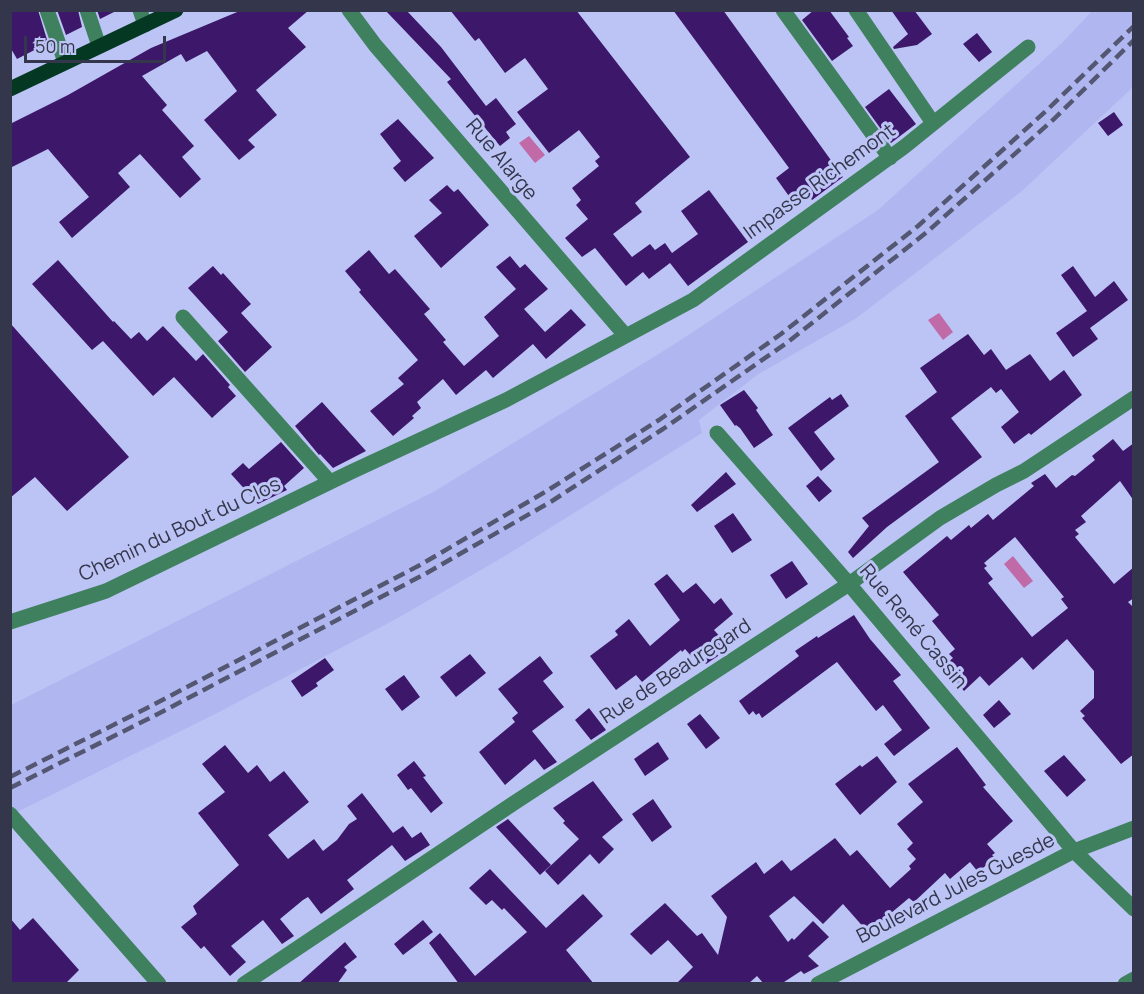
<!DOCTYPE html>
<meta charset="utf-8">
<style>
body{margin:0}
#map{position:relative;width:1144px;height:994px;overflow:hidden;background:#bcc3f5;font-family:Manrope,sans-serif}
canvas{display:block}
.frame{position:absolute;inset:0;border:12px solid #34374b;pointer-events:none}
.scale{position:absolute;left:24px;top:36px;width:142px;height:27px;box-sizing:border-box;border:3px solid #34374b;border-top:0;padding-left:8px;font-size:18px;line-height:21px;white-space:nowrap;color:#34374b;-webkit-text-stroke:4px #bcc3f5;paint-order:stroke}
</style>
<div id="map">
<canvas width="1144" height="994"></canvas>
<div class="frame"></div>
<div class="scale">50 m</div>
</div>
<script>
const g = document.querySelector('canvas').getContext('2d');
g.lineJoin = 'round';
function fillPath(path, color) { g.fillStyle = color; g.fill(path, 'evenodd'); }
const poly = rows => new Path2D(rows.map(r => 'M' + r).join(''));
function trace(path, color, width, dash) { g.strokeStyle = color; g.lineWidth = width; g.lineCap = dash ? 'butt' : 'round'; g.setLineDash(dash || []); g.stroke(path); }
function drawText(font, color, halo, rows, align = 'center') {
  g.font = font + ' Manrope,sans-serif'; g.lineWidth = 6; g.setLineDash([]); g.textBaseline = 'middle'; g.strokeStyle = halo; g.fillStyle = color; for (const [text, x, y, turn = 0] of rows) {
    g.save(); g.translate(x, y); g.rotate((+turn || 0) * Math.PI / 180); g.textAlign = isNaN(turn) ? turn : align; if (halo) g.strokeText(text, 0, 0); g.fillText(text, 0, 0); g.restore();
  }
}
fillPath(poly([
 [1092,11,1133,11,1133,87,1022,191,917,272,855,319,757,375,699,420,702,433,505,556,396,619,215,714,11,815,11,705,435,491,670,347,878,210,1062,43]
]), '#b0b7f0');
fillPath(poly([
 [529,136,545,155,535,163,519,143],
 [939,313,953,332,943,340,928,320],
 [1013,556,1033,581,1024,588,1004,564]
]), '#c06aa7');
fillPath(poly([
 [10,10,38,10,48,43,17,59,10,47],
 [57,10,78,10,82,27,66,35],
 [97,10,118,10,100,19],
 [242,10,309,10,288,28,306,47,256,90,277,115,248,140,255,147,239,160,204,120,237,91,207,51,186,62,181,54,142,76,167,105,162,110,194,146,182,157,201,179,180,198,140,154,118,173,130,187,72,238,59,222,89,197,48,149,10,168,10,124,68,95,151,48],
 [385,10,406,10,441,47,486,106,496,98,516,124,506,132,510,138,500,146,447,82,451,79],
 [450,10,576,10,690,157,635,203,642,212,613,234,632,257,650,244,655,250,665,243,672,253,698,234,681,211,709,190,748,242,688,286,670,263,649,279,643,272,626,286,595,248,582,257,565,238,588,219,576,205,581,200,572,188,599,166,595,161,600,157,579,130,549,153,517,112,548,89,525,58,505,73,479,38,475,41],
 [673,10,723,10,843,177,812,200,804,189,791,199,776,178,789,168],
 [814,10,829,10,849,37,847,38,853,46,832,61,802,20],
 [891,10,914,10,932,34,917,45,894,49,893,47,908,34],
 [977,33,992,52,979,62,963,44],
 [889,89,916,124,891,143,865,107],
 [1114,112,1123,125,1108,136,1098,123],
 [398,119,434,158,405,182,393,168,401,161,380,134],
 [447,185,454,192,458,189,489,225,441,268,414,236,442,213,429,200],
 [369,250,389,274,395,269,430,309,424,314,446,340,443,342,464,366,499,336,484,317,516,289,496,267,510,256,520,268,525,264,548,289,524,309,545,332,571,309,586,325,546,359,533,344,493,378,486,370,456,395,443,379,417,402,421,408,412,416,414,418,393,436,370,411,404,384,398,378,418,360,359,292,361,290,345,271],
 [58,260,113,322,114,321,131,339,139,332,147,341,163,326,196,361,203,354,230,385,228,387,236,396,212,418,174,377,153,396,103,341,92,350,32,284],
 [213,266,221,275,223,273,251,304,241,313,272,347,245,372,218,341,228,332,188,288],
 [1073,266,1095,297,1114,281,1128,300,1090,328,1098,339,1073,357,1056,333,1087,311,1061,275],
 [10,323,129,457,67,511,35,477,10,498],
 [968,334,984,355,991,349,1006,370,1030,354,1050,381,1064,370,1082,395,1031,435,1029,433,1014,444,1001,427,1019,412,1001,389,996,393,991,387,951,418,982,457,887,527,853,558,848,552,869,526,862,518,939,462,905,416,937,392,920,368],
 [744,390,758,408,756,410,773,435,754,448,740,428,736,425,735,426,720,405],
 [841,394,849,406,814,432,835,459,821,471,788,428,830,397,832,400],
 [322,402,366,451,333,468,320,454,319,455,295,426],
 [1113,439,1123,451,1134,443,1134,501,1120,481,1081,516,1086,522,1075,530,1079,534,1075,537,1114,584,1134,567,1134,598,1128,602,1134,608,1134,754,1121,764,1082,718,1085,716,1080,711,1094,698,1094,671,1067,639,1033,670,1022,657,989,686,980,676,964,691,943,666,953,658,949,654,955,649,932,621,939,615,903,572,947,536,951,540,969,525,971,528,988,514,993,520,1034,486,1031,483,1045,474,1056,488,1072,475,1075,476,1095,460,1092,456],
 [1015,537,1064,597,1061,599,1068,608,1032,637,988,583,993,579,984,568,987,566,984,563],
 [281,442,304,468,284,486,287,490,258,504,231,474,243,463,249,469],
 [726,472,736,484,697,512,691,505],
 [818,476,832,491,819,502,806,486],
 [733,513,752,540,732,553,714,526],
 [792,561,808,584,786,599,770,575],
 [667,574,683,593,696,583,714,604,721,598,733,614,714,630,730,648,706,664,697,653,692,657,685,649,682,652,681,650,642,682,636,675,616,690,590,656,618,635,615,631,629,619,650,646,680,620,654,584],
 [854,615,870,639,901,675,893,681,930,728,894,756,884,744,902,730,883,705,876,711,837,662,762,718,759,713,756,715,753,711,749,715,739,701,799,656,795,651,817,636,818,638],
 [470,654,486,673,456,697,440,677],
 [540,656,553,673,543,681,564,707,532,731,557,762,544,770,535,759,505,785,479,752,515,722,512,718,518,713,498,689],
 [325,658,334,670,316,683,318,686,302,697,291,681],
 [404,675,420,697,402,711,385,689],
 [999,700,1011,714,994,728,983,715],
 [589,708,606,730,591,740,575,720],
 [700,714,720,738,706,749,687,724],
 [658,742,669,759,645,776,634,759],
 [225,745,248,773,257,765,270,782,284,771,309,802,268,835,288,859,314,839,323,851,337,840,349,824,357,819,347,806,362,793,393,833,403,826,412,838,421,832,430,845,405,861,392,845,347,880,354,889,321,914,308,897,303,900,280,919,294,936,282,944,263,920,231,946,246,962,230,976,204,946,201,949,181,927,197,914,193,906,239,865,198,813,225,792,202,764],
 [957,747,986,785,983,787,1013,821,987,844,995,853,992,855,995,858,978,872,970,862,950,879,945,873,914,902,909,898,878,924,866,930,843,904,823,924,794,896,769,916,788,942,792,938,794,940,813,921,829,937,808,956,819,966,804,974,801,971,781,984,764,984,757,976,748,984,676,984,693,967,668,940,651,955,630,934,665,903,697,936,702,933,718,955,727,917,711,896,756,862,764,874,782,860,791,871,835,838,850,856,857,850,890,888,911,869,909,866,916,859,907,849,913,843,897,824,923,802,908,784],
 [1064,755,1086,780,1067,797,1044,771],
 [877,756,897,782,860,815,835,784,860,765,862,767],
 [414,761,426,776,423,777,443,803,431,813,411,788,408,790,397,775],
 [593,781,623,820,602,837,614,849,599,864,590,854,558,885,545,871,579,839,563,823,565,821,553,808],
 [653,799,672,827,652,842,632,814],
 [508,819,551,865,540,875,496,827],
 [490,869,546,928,583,894,603,916,566,950,594,984,459,984,429,943,440,933,475,976,527,932,504,908,502,910,492,900,486,905,469,888],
 [10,918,20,930,33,918,79,970,65,984,10,984],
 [423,920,433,932,403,955,394,944],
 [345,942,357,957,344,967,347,970,337,984,298,984]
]), '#3d186a');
trace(poly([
 [47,10,65,62],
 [87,10,99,46],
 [140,10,145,25],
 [349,10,375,45,625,335],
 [783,10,890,158],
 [856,10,933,123],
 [183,317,330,482],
 [717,433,849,584,1074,851,1134,909],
 [10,622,106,591,351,472,506,400,693,300,904,147,1028,47],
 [10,814,159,984],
 [244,984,514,803,849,584,940,518,996,485,1024,471,1134,398],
 [818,984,1074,851,1134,828],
 [1125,984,1134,979]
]), '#3f815f', 15);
trace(poly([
 [10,89,176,10]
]), '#053822', 15);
trace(poly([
 [10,777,147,708,420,565,545,492,659,420,781,334,918,226,1046,111,1134,26],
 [10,788,152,717,425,574,552,501,663,429,788,342,927,232,1054,119,1134,40]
]), '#535772', 4.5, [12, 6]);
drawText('20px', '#34374b', '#bcc3f5', [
 ["Rue Alarge",501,160,50],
 ["Impasse Richemont",820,182,-36],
 ["Chemin du Bout du Clos",180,530,-25],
 ["Rue René Cassin",913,627,50],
 ["Rue de Beauregard",676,672,-33],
 ["Boulevard Jules Guesde",956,889,-27]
]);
</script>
